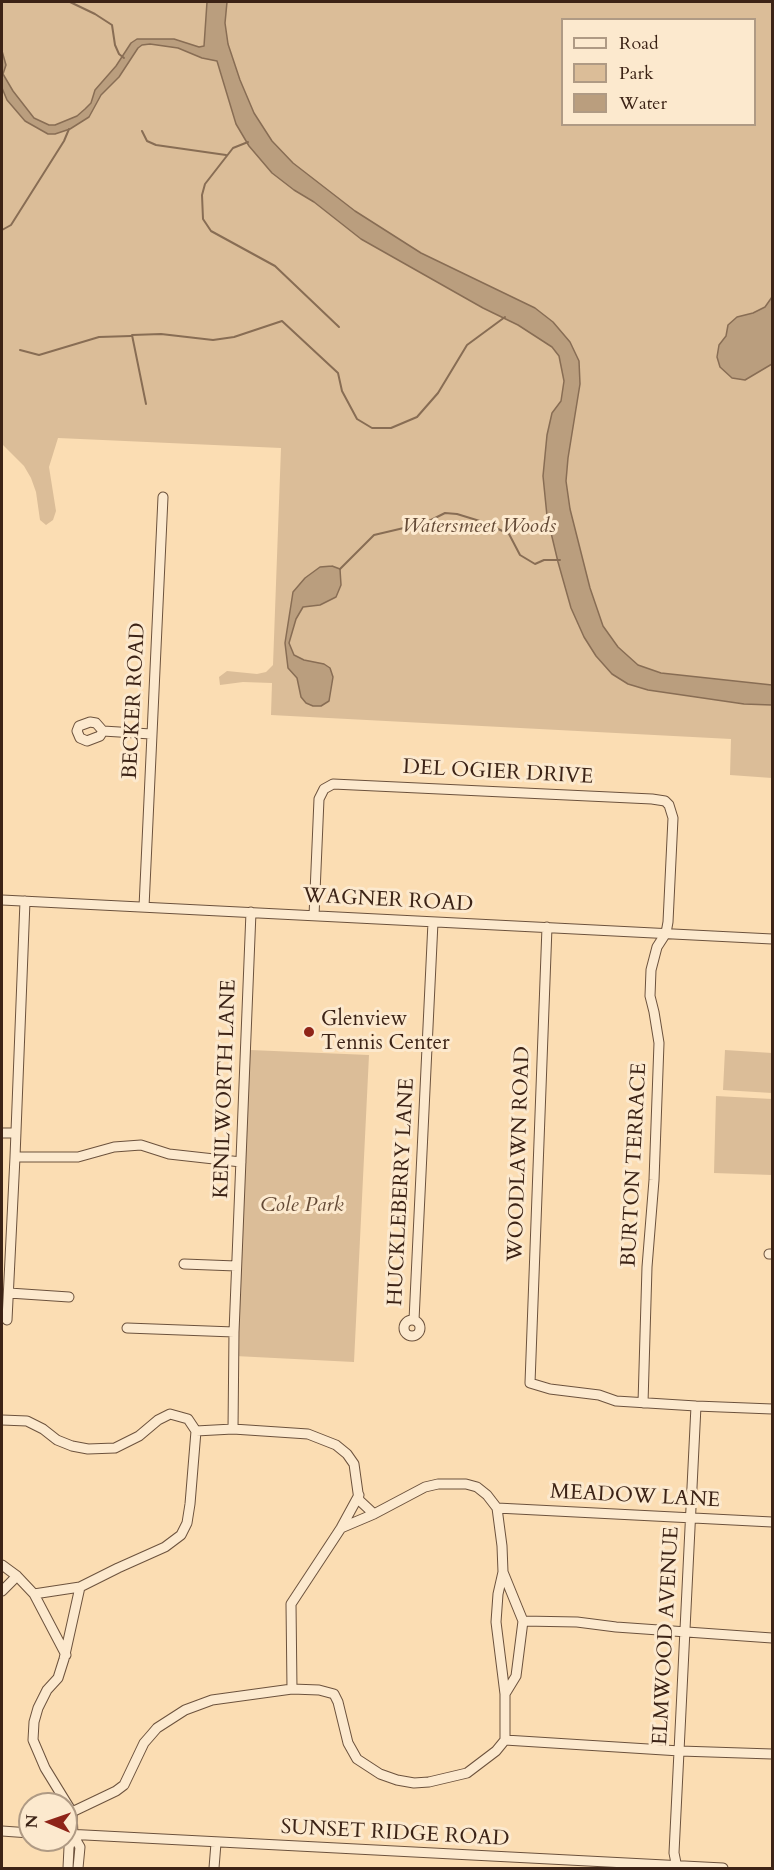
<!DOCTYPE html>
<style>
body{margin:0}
#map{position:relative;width:774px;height:1870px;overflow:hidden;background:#fbddb3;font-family:Cardo,serif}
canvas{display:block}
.frame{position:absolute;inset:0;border:3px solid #3c2316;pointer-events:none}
.legend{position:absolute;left:561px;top:18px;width:195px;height:108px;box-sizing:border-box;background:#fce9ce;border:2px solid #af9a84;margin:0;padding:8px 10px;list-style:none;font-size:18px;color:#3c2316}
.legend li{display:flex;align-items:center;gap:12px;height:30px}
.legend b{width:30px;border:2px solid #af9a84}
.north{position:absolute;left:18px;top:1792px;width:60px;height:60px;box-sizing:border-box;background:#fce9ce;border:2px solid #af9a84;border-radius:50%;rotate:272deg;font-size:16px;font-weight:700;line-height:24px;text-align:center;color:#3c2316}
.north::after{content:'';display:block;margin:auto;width:21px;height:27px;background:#8f2418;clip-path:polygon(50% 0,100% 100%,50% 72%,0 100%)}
</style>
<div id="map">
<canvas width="774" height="1870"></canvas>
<div class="frame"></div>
<ul class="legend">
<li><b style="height:8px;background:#fce9ce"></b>Road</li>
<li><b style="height:16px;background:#dbbd98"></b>Park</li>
<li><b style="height:16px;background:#ba9e7e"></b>Water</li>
</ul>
<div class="north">N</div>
</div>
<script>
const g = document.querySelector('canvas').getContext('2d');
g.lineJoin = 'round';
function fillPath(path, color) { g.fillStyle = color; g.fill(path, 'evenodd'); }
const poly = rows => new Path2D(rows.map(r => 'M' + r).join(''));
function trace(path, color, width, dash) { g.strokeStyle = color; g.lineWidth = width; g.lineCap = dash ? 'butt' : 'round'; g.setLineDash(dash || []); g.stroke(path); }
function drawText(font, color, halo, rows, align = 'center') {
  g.font = font + ' Cardo,serif'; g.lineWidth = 6; g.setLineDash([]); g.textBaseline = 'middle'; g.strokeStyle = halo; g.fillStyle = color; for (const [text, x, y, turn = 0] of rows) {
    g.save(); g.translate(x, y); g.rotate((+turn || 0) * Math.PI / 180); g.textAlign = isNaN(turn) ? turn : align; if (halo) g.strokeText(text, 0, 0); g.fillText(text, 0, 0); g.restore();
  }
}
fillPath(poly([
 [2,2,772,2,772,778,730,775,731,739,271,715,272,683,243,682,220,685,219,677,227,671,257,674,266,672,273,665,281,448,58,438,49,467,56,511,53,520,46,525,40,520,36,492,31,478,24,466,2,444],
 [562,20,754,20,754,124,562,124],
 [250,1050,369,1055,354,1362,235,1356],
 [725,1050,772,1053,772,1093,723,1090],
 [716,1096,772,1099,772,1175,714,1173]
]), '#dbbd98');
const water = poly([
 [207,2,227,2,225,23,228,44,240,80,254,113,272,141,293,163,355,211,421,253,535,308,553,322,570,342,579,361,580,384,568,458,566,481,570,509,590,588,603,626,618,647,638,665,661,673,772,685,772,705,744,704,648,690,628,684,612,674,596,656,584,637,571,608,558,562,547,516,543,476,547,435,552,413,561,401,564,381,559,356,552,347,518,325,483,308,361,239,314,202,294,190,272,173,249,146,236,124,217,61,202,58,178,48,150,44,142,45,138,48,119,77,101,95,89,117,70,129,55,134,48,134,25,121,7,100,2,88,2,51,6,65,3,74,13,91,34,118,49,125,55,125,77,116,85,109,91,103,95,90,116,66,131,43,137,39,174,39,199,47,204,46,207,2],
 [772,297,772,364,745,380,732,378,720,367,717,357,719,345,726,336,728,325,737,317,753,313,765,307,772,297],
 [332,566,340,569,341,585,336,597,320,605,303,607,296,619,289,643,294,655,304,660,324,664,330,668,333,677,329,701,321,706,313,706,306,703,301,697,297,678,288,668,285,643,293,592,305,578,320,567,332,566]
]);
fillPath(water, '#ba9e7e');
trace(water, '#886d54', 1.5);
trace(poly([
 [70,2,95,14,112,25,115,45,119,54,124,58],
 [142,131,147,141,156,145,226,155],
 [248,142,233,148,205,184,202,195,203,219,211,231,275,266,339,327],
 [2,230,11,225,64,141,69,129],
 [20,350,39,355,99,337,131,336],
 [146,404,132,335,161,334,213,340,234,337,282,321,338,373,342,391,357,419,372,428,391,428,417,417,438,393,467,345,505,317],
 [340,569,374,535,425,523,445,513,457,514,483,522,509,534,520,555,535,564,544,560,560,560]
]), '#886d54', 2);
const minor = poly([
 [103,731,100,736,87,741,80,738,77,731,79,726,90,722,96,723,103,731,151,734],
 [2,900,772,939],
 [144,907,163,497],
 [314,916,319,799,324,789,333,784,652,799,665,801,669,805,673,818,668,922,666,933,657,947,651,970,650,996,654,1012,659,1043,654,1180,647,1267,643,1403],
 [547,927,530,1383,550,1389,599,1395,616,1401,696,1406,772,1409],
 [2,1133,16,1133],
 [15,1157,78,1157,114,1147,141,1145,169,1154,241,1162],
 [769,1254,772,1254],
 [184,1264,236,1266],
 [9,1293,69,1297],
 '404 1328a8 8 0 1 1 16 0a8 8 0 1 1-16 0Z',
 [7,1320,15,1157,25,901],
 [414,1320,433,922],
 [127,1328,234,1332],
 [2,1420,27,1421,43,1429,57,1440,72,1446,88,1449,115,1448,139,1436,158,1420,170,1414,188,1419,196,1431,233,1429,308,1434,336,1445,347,1454,354,1464,359,1500,374,1514],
 [233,1429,234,1332,251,912],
 [497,1508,772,1522],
 [341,1528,374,1514,425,1487,438,1484,466,1484,477,1487,487,1495,497,1508,502,1546,503,1572,523,1621,516,1676,505,1694],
 [2,1565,17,1576,34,1594,66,1655],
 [2,1591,17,1576],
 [34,1594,80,1587],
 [523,1621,577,1622,616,1627,772,1638],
 [292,1689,291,1604,341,1528,359,1495],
 [505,1740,680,1751,772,1754],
 [72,1812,116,1791,124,1785,144,1743,151,1735,157,1728,185,1710,212,1700,292,1689,319,1690,334,1694,338,1702,348,1743,357,1759,380,1774,397,1780,414,1783,429,1782,467,1773,496,1751,505,1740,505,1694,496,1622,498,1594,503,1572],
 [2,1831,30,1833],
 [66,1834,723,1868],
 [68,1868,69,1847,73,1835],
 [78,1868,80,1847,73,1835,72,1812,45,1768,33,1740,34,1722,38,1708,47,1690,58,1678,64,1659,80,1587,118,1568,165,1547,181,1535,187,1523,190,1504,196,1431],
 [214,1868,216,1843],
 [677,1868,674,1853,696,1406]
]);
trace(minor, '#6c523d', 11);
trace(minor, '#fce9ce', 9);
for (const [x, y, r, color] of [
 [309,1032,6,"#8f2418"]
]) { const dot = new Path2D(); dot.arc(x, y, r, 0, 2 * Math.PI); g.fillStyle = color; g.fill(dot); trace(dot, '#fce9ce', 2); }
drawText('italic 21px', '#644a36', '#fce9ce', [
 ["Watersmeet Woods",479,527],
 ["Cole Park",302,1206]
]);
drawText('21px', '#3c2316', '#fce9ce', [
 ["BECKER ROAD",135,701,-87],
 ["DEL OGIER DRIVE",498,773,3],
 ["WAGNER ROAD",388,901,3],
 ["KENILWORTH LANE",226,1089,-88],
 ["WOODLAWN ROAD",520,1154,-88],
 ["BURTON TERRACE",635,1165,-87],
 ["HUCKLEBERRY LANE",402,1192,-87],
 ["MEADOW LANE",635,1497,3],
 ["ELMWOOD AVENUE",667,1636,-87],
 ["SUNSET RIDGE ROAD",395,1834,3]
]);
drawText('21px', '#3c2316', '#fce9ce', [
 ["Glenview",321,1020],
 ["Tennis Center",321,1044]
], 'left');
</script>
